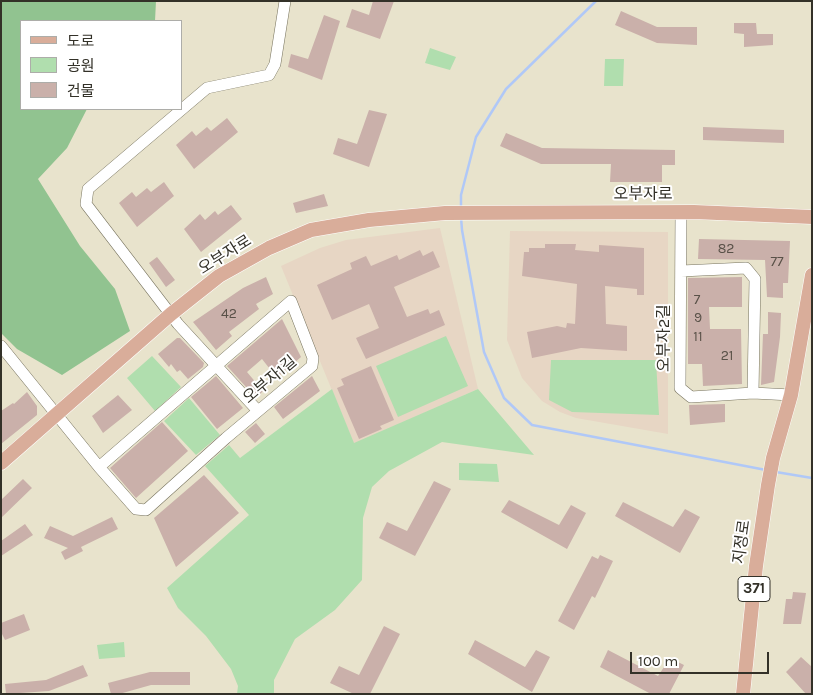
<!DOCTYPE html>
<meta charset="utf-8">
<style>
body{margin:0}
#map{position:relative;width:813px;height:695px;overflow:hidden;background:#e8e3cc;font-family:Karla,"Noto Sans KR",sans-serif}
canvas{display:block}
.frame{position:absolute;inset:0;border:2px solid #333128;pointer-events:none}
.legend{position:absolute;left:20px;top:20px;width:162px;height:90px;box-sizing:border-box;background:#fff;border:1px solid #adada9;margin:0;padding:6px 9px;list-style:none;font-size:15px;color:#333128}
.legend li{display:flex;align-items:center;gap:10px;height:25px}
.legend b{width:25px;border:1px solid #adada9}
.scale{position:absolute;left:630px;top:652px;width:139px;height:22px;box-sizing:border-box;border:2px solid #333128;border-top:0;padding-left:6px;font-size:15px;line-height:18px;white-space:nowrap;color:#333128;-webkit-text-stroke:4px #fff;paint-order:stroke}
</style>
<div id="map">
<canvas width="813" height="695"></canvas>
<div class="frame"></div>
<ul class="legend">
<li><b style="height:6px;background:#d9ad9a"></b>도로</li>
<li><b style="height:14px;background:#b0deae"></b>공원</li>
<li><b style="height:14px;background:#cab0aa"></b>건물</li>
</ul>
<div class="scale">100 m</div>
</div>
<script>
const g = document.querySelector('canvas').getContext('2d');
g.lineJoin = 'round';
function fillPath(path, color) { g.fillStyle = color; g.fill(path, 'evenodd'); }
const poly = rows => new Path2D(rows.map(r => 'M' + r).join(''));
function trace(path, color, width, dash) { g.strokeStyle = color; g.lineWidth = width; g.lineCap = dash ? 'butt' : 'round'; g.setLineDash(dash || []); g.stroke(path); }
function drawText(font, color, halo, rows, align = 'center') {
  g.font = font + ' Karla,"Noto Sans KR",sans-serif'; g.lineWidth = 4; g.setLineDash([]); g.textBaseline = 'middle'; g.strokeStyle = halo; g.fillStyle = color; for (const [text, x, y, turn = 0] of rows) {
    g.save(); g.translate(x, y); g.rotate((+turn || 0) * Math.PI / 180); g.textAlign = isNaN(turn) ? turn : align; if (halo) g.strokeText(text, 0, 0); g.fillText(text, 0, 0); g.restore();
  }
}
fillPath(poly([
 [440,228,478,389,354,444,281,266,320,248,346,240],
 [510,231,668,232,668,434,576,418,560,412,542,401,522,378,507,340]
]), '#e7d6c4');
fillPath(poly([
 [430,48,456,57,450,70,425,63],
 [605,59,624,59,623,86,604,86],
 [446,336,468,386,398,417,376,366],
 [152,356,181,387,155,411,127,378],
 [551,360,656,360,659,415,572,412,549,400],
 [332,389,354,443,478,389,534,455,442,442,389,471,372,487,363,518,362,580,335,610,295,639,274,680,274,694,237,694,238,686,231,669,206,636,178,608,167,588,249,515,205,466,229,445,240,458],
 [189,398,220,435,196,455,164,421],
 [459,463,497,464,499,482,459,480],
 [124,642,125,657,99,659,97,645]
]), '#b0deae');
fillPath(poly([
 [1,1,156,1,155,21,21,21,21,109,87,109,67,148,38,179,80,246,115,289,130,331,62,375,17,349,1,333]
]), '#91c390');
trace(poly([
 [461,209,461,195,476,137,506,89,596,1],
 [461,217,462,230,484,352,504,398,532,425,766,470],
 [776,472,812,478]
]), '#b0c8f7', 2.5);
fillPath(poly([
 [373,1,394,1,380,39,346,27,352,9,369,15],
 [621,11,657,27,697,27,697,45,657,43,615,25],
 [324,15,340,21,322,80,288,67,291,54,308,59],
 [734,23,756,23,757,34,773,34,773,45,744,47,744,34,734,33],
 [369,110,387,114,369,167,333,154,338,138,357,144],
 [227,118,238,132,194,169,176,145,192,131,196,136,207,127,211,131],
 [703,127,784,130,784,143,703,140],
 [506,133,542,148,675,150,675,165,662,165,662,182,610,182,611,164,541,164,500,146],
 [164,182,174,196,137,227,119,203,132,192,136,197,147,188,151,192],
 [324,194,328,206,296,213,293,203],
 [231,205,242,219,201,252,184,229,200,214,205,220,215,211,218,215],
 [699,239,790,241,788,283,783,283,783,298,767,297,765,260,698,259],
 [545,244,576,244,575,250,599,252,599,245,644,248,644,295,637,295,637,289,605,286,606,324,627,326,627,351,581,348,532,358,527,332,557,326,566,328,567,323,575,324,577,284,522,276,524,252,529,252,529,248,545,248],
 [420,250,423,256,433,251,440,267,394,287,407,317,428,309,430,314,439,310,445,325,366,359,356,338,379,328,369,304,332,320,317,285,352,269,350,263,366,256,371,266,397,255,399,260],
 [157,257,175,280,166,287,149,263],
 [266,277,273,294,256,304,259,309,229,332,232,336,216,350,193,322,243,288],
 [742,277,742,307,709,307,710,329,741,329,742,384,703,386,702,364,688,364,688,278],
 [768,312,781,313,780,337,774,382,761,385,763,334,768,334],
 [282,319,301,357,277,378,262,359,247,372,263,391,256,398,227,366],
 [177,338,180,338,204,363,203,367,188,379,180,370,177,372,171,364,169,367,158,354],
 [371,366,394,420,380,426,382,429,359,439,337,388,344,385,341,379],
 [216,376,243,408,217,429,191,397],
 [312,376,320,391,283,419,274,407],
 [27,392,37,406,37,415,1,444,1,411,13,403,14,404],
 [118,395,132,410,103,433,92,416],
 [725,404,725,422,690,425,689,405],
 [162,422,188,451,136,498,110,468],
 [256,423,265,434,255,443,245,432],
 [204,475,239,513,176,567,154,518],
 [23,479,32,488,1,518,1,500],
 [434,481,451,489,415,556,379,538,387,522,407,531],
 [509,500,559,525,571,505,586,513,567,549,501,512],
 [623,502,673,527,685,509,700,517,680,553,615,516],
 [112,517,118,529,81,547,83,551,65,560,61,552,68,548,44,538,50,526,73,536],
 [25,524,33,535,1,556,1,541],
 [600,555,613,561,595,598,592,596,574,630,558,621,592,556,598,559],
 [793,592,806,593,801,624,783,624,786,599,792,599],
 [24,614,30,630,5,640,1,632,1,623],
 [384,626,400,634,370,694,354,694,330,683,339,666,359,675],
 [475,640,525,667,536,650,550,657,532,692,468,654],
 [608,650,658,676,670,658,684,665,669,694,651,694,600,667],
 [801,657,812,667,812,694,806,694,786,672],
 [83,665,88,676,49,691,6,694,5,684,46,680],
 [150,672,190,672,190,685,151,685,119,694,111,694,108,683]
]), '#cab0aa');
const minor = poly([
 [681,211,680,388,691,397,753,393,791,395],
 [681,271,746,268,755,279,753,393],
 [1,346,99,467,136,509,146,510,226,438,312,366,313,358,291,301,99,467],
 [258,411,178,324,86,204,88,189,207,88,269,75,275,64,285,1]
]);
const major = poly([
 [1,463,171,314,219,276,269,248,311,230,369,220,445,213,694,212,812,217],
 [743,694,756,566,768,485,773,458,791,395,812,275]
]);
trace(minor, '#78745f', 12);
trace(major, '#fff', 15);
trace(minor, '#fff', 11);
trace(major, '#d9ad9a', 14);
drawText('14px', '#595148', null, [
 ["82",726,249],
 ["77",777,262],
 ["7",697,300],
 ["42",229,314],
 ["9",698,318],
 ["11",698,337],
 ["21",727,356]
]);
for (const [x, y, w] of [
 [754,589,32]
]) { const box = new Path2D(); box.roundRect(x - w / 2, y - 12.5, w, 25, 4); g.fillStyle = '#fff'; g.fill(box); trace(box, '#333128', 1); }
drawText('bold 15px', '#333128', null, [
 ["371",754,589]
]);
drawText('16px', '#333128', '#fff', [
 ["오부자로",643,194],
 ["오부자로",225,255,-32],
 ["오부자2길",664,338,-90],
 ["오부자1길",270,380,-40],
 ["지정로",742,542,-82]
]);
</script>
